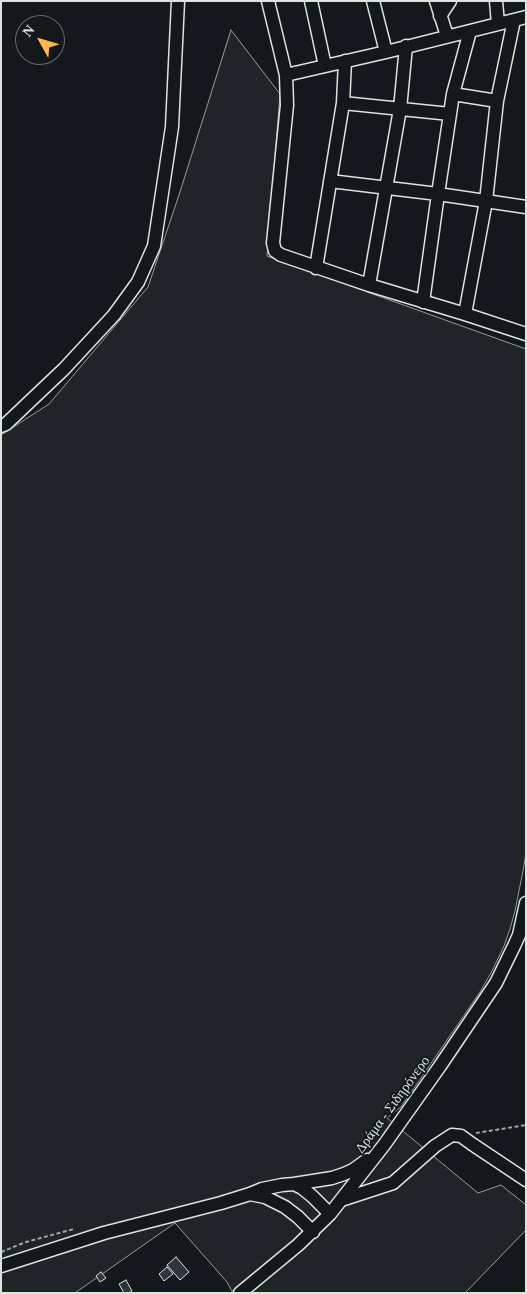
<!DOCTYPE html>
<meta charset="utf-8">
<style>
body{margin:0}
#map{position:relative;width:527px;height:1294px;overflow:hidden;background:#14181c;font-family:"Times New Roman",serif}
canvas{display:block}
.frame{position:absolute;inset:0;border:2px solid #d8e6dc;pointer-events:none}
.north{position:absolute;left:15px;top:15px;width:50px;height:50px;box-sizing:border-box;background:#14181c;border:1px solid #626a69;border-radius:50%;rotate:309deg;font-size:14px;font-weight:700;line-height:20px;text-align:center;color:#d8e6dc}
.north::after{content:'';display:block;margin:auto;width:18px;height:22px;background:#ffb74d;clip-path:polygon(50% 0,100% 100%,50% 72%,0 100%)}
</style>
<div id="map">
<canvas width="527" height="1294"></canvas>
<div class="frame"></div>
<div class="north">N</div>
</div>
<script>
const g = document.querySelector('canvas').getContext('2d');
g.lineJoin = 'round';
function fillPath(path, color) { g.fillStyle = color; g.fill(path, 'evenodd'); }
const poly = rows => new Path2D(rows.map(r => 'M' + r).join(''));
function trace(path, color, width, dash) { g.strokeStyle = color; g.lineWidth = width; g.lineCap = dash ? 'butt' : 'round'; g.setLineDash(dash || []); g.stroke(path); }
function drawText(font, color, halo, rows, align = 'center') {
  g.font = font + ' "Times New Roman",serif'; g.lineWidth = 4; g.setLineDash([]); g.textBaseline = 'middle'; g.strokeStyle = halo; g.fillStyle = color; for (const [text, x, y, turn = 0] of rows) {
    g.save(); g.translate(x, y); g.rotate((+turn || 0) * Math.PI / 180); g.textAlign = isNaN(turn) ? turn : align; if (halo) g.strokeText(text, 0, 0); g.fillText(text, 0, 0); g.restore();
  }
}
const green = poly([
 [231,30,280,94,267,256,526,349,526,853,523,871,515,911,510,929,504,946,492,971,480,992,401,1107,387,1118,478,1193,501,1185,526,1205,526,1230,465,1293,233,1293,227,1282,175,1223,75,1293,1,1293,1,435,49,404,148,287,179,195,231,30]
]);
fillPath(green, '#202428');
trace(green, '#939e99', 1);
const building = poly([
 [176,1257,189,1272,180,1280,167,1265,176,1257],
 [167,1267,173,1274,164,1281,159,1274,167,1267],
 [101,1272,106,1278,100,1282,96,1276,101,1272],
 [126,1280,132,1291,129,1293,124,1293,119,1284,126,1280]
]);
fillPath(building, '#2c363c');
trace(building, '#d8e6dc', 1);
const minor = poly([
 [268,1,286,75,287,105,273,243,275,251,281,255,369,285,465,314,526,334],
 [311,1,325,66],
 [373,1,386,52],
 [436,1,447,36],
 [496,1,498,24],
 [440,16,450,1],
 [286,75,386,52,526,17],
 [453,94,497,101],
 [343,103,450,114],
 [330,181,438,194,526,207],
 [316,268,343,103,345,61],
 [369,285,400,109,406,46],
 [423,302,438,194,453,94,470,31],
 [465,314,486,201,497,101,514,20],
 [1,426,6,424,64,369,114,315,138,282,154,246,172,127,178,1],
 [294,1184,332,1178,344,1174,353,1170,367,1160],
 [250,1194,265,1197,285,1207,298,1217,313,1232],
 [341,1200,393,1183,435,1146,452,1135,461,1136,472,1144,526,1180],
 [1,1266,104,1233,221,1203,250,1194,262,1189,282,1185,294,1184,302,1188,312,1196,330,1214],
 [240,1293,298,1245,330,1214,384,1145,440,1066,496,983,514,946,519,935,526,903]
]);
trace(minor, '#d8e6dc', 15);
trace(poly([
 [476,1133,526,1125],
 [1,1252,26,1242,74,1229]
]), '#9da8a2', 2, [4, 2.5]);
trace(minor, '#14181c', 12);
drawText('14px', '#d8e6dc', '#14181c', [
 ["Δράμα - Σιδηρόνερο",393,1105,-54]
]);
</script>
